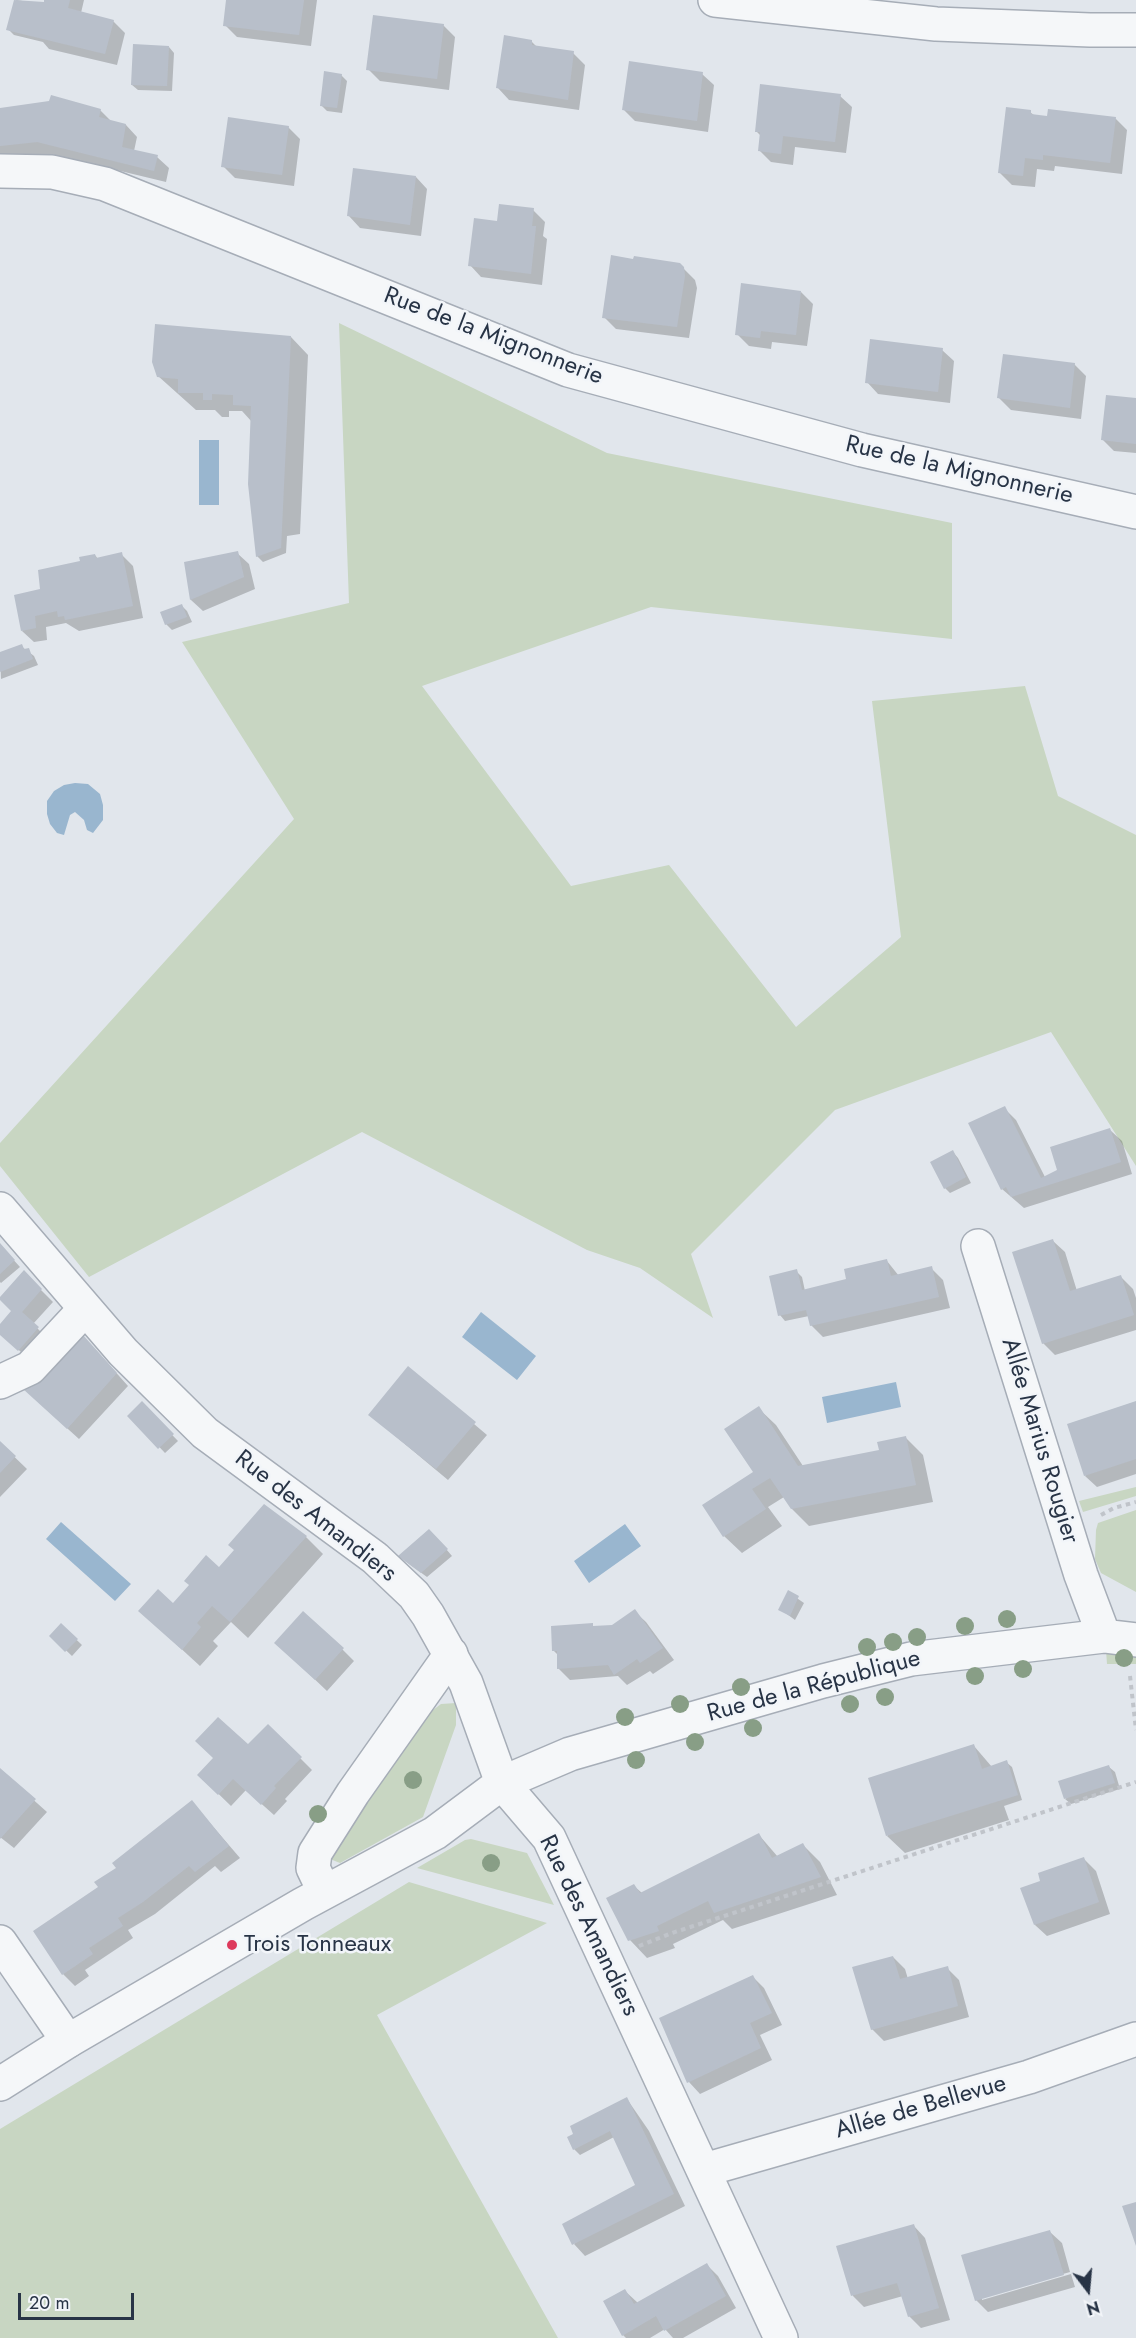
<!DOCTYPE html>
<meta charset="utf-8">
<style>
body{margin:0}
#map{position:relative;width:1136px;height:2338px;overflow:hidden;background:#e1e6ec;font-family:Jost,sans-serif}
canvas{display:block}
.north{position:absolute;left:1058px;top:2260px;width:60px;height:60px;-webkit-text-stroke:4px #f2f5f9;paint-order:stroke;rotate:164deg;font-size:16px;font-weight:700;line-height:24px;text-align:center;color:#283446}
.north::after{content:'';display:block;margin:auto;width:21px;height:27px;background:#283446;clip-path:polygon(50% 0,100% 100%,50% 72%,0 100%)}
.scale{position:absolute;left:18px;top:2293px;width:116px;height:27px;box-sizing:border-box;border:3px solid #283446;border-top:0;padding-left:8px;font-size:18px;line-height:21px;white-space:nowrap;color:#283446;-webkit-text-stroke:4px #f2f5f9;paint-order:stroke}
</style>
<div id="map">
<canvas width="1136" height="2338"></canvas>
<div class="north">N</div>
<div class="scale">20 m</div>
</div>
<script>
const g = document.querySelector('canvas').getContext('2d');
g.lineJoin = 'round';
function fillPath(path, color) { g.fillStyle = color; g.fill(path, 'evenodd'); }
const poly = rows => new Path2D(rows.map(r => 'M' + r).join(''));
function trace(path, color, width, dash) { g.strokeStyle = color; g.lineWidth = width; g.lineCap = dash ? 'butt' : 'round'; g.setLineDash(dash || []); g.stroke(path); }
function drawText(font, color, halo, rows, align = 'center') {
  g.font = font + ' Jost,sans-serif'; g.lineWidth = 5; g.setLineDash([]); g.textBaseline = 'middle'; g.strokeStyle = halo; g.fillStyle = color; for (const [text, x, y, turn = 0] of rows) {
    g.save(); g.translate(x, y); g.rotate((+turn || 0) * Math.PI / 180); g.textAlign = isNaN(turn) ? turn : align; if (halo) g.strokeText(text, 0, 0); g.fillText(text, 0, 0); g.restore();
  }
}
fillPath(poly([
 [339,323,607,453,952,523,952,639,651,607,422,686,571,886,669,865,796,1027,901,937,872,701,1025,686,1058,796,1136,835,1136,1166,1051,1032,835,1110,691,1254,713,1318,640,1268,587,1250,362,1132,89,1277,0,1166,0,1143,294,819,182,642,349,603],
 [1136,1487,1136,1496,1083,1512,1079,1501],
 [1136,1510,1136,1592,1101,1573,1095,1559,1096,1530,1098,1523],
 [1106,1650,1136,1653,1136,1664,1107,1664],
 [456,1703,456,1725,423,1817,340,1863,330,1859,328,1845,429,1713,441,1704],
 [471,1839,527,1853,554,1905,417,1868,465,1840],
 [409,1882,547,1923,377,2015,558,2338,0,2338,0,2129]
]), '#c8d6c2');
fillPath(poly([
 [199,440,219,440,219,505,199,505],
 [75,783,88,784,100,794,103,805,103,820,93,833,87,830,84,820,75,812,70,815,64,835,57,833,50,824,47,814,47,801,54,791,64,785],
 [481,1312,536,1356,517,1380,462,1337],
 [896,1382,901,1407,827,1423,822,1397],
 [61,1522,131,1584,115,1601,46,1539],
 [625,1524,641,1546,589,1583,574,1561]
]), '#99b6cf');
fillPath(poly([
 [16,0,43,4,46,0,84,0,81,13,113,21,125,33,117,65,49,49,43,42,14,35,8,29],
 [228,0,317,0,311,46,237,37,225,25],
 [443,25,455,37,449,90,380,81,368,69],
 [532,42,537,47,573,53,585,65,579,110,509,100,498,88],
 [169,47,174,53,172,91,138,90,132,85],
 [702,74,714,85,708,132,635,121,624,110],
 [341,75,347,81,342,113,327,111,321,105],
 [840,96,852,107,846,153,795,147,793,165,771,162,759,150,761,136,757,132],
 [0,109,100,110,112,122,126,125,137,137,134,151,157,157,169,168,166,182,50,154,0,159],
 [1030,112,1035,116,1115,118,1127,130,1122,174,1055,166,1054,171,1037,169,1035,187,1012,185,1000,173],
 [288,127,300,139,294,186,235,178,223,166],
 [416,177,427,189,421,236,360,228,349,216],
 [533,210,545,222,543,236,547,239,542,285,481,277,470,265,498,223],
 [634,260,683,268,695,280,697,288,689,338,616,329,604,317],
 [801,292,813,304,807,346,772,342,771,349,749,346,737,334],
 [291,337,308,355,300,534,287,536,286,553,263,562,257,556,252,422,242,411,229,411,229,417,222,417,215,410,196,410,158,376],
 [942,350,954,361,950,403,878,394,867,382],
 [1074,364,1086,376,1081,419,1011,410,999,398],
 [1136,400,1136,453,1114,451,1102,439],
 [237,553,249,564,255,589,203,611,191,600,185,564],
 [121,554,133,566,143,618,79,631,66,623,46,627,47,640,34,642,22,631,42,591,95,555,98,559],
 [182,606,187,611,192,622,172,630,166,624],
 [21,646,34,656,38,665,1,679,0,653],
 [1004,1108,1016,1120,1045,1177,1058,1170,1110,1130,1122,1141,1132,1174,1024,1208,1002,1189],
 [953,1152,958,1158,971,1183,950,1193,945,1188],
 [1053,1241,1065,1252,1077,1291,1121,1277,1133,1289,1136,1298,1136,1330,1055,1355,1043,1343],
 [0,1245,20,1267,1,1283,0,1282],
 [887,1261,899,1276,931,1268,943,1280,950,1308,823,1337,811,1325,809,1316,785,1321,780,1315,796,1271,802,1277,805,1291,848,1281],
 [35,1284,53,1302,33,1324,49,1340,31,1361,0,1333,0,1326],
 [95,1349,128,1386,79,1439,36,1400],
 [408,1368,487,1435,448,1480,370,1415],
 [1136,1403,1136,1474,1097,1487,1085,1476],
 [142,1404,178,1441,165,1453,130,1416],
 [758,1408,776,1425,803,1466,881,1451,906,1438,923,1455,933,1502,809,1526,792,1509,784,1497,768,1507,782,1526,742,1553,724,1536,755,1472],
 [0,1443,27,1469,0,1497],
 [265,1506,306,1537,323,1554,248,1638,231,1622,213,1641,218,1646,200,1666,140,1611,173,1605,220,1569,236,1550],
 [435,1536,452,1556,427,1577,405,1561],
 [788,1592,804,1603,795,1620,780,1609],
 [634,1611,646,1622,674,1660,653,1674,650,1671,627,1685,618,1676,570,1680,558,1668,558,1655,553,1650,592,1625,595,1628,612,1627],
 [61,1625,82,1645,72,1656,51,1636],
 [342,1649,354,1661,327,1691,288,1654],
 [268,1726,312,1770,285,1799,287,1801,274,1815,246,1790,231,1806,199,1775,248,1746],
 [974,1746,992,1767,1006,1762,1012,1767,1022,1800,1004,1806,1009,1820,905,1853,887,1836],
 [1109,1767,1115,1772,1120,1789,1071,1804,1065,1799],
 [0,1770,47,1812,14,1848,0,1837],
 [192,1802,240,1858,221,1872,215,1866,155,1914,128,1930,133,1938,85,1970,89,1976,75,1986,63,1974,100,1888],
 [759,1835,778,1857,803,1845,820,1862,837,1895,732,1929,723,1920,673,1944,675,1948,647,1958,630,1940,634,1886,642,1893],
 [1084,1859,1096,1871,1110,1914,1047,1936,1035,1925,1042,1882],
 [893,1957,905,1969,908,1979,947,1968,959,1980,969,2017,884,2041,872,2029],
 [752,1976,764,1988,782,2025,760,2035,772,2060,700,2094,689,2082,661,2019],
 [627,2099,649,2131,685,2206,585,2256,574,2244,637,2185,614,2137,580,2155,574,2149],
 [914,2226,925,2238,950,2320,921,2328,909,2316,903,2296,864,2307,853,2296,838,2247],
 [1050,2232,1062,2243,1070,2272,982,2297,982,2300,1071,2274,1075,2287,988,2312,976,2300],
 [707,2265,718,2276,736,2308,683,2338,673,2338,665,2329,650,2338,626,2338,623,2335,625,2291,638,2303]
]), '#0003');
fillPath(poly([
 [14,0,44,2,44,0,70,0,68,8,114,20,105,54,6,30],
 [226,0,304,0,299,35,223,26],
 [373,15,444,24,437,79,366,70],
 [504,35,532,40,532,45,574,51,568,100,496,88],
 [133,44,169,46,167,86,131,85],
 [629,61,703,72,697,121,622,110],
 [324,71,342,74,337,108,320,106],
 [760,84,841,94,835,142,783,136,781,154,758,151,760,132,755,132],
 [51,95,101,109,99,117,126,124,122,147,158,155,154,171,37,142,0,146,0,108,49,101],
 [1006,107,1031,110,1031,114,1047,116,1048,109,1116,117,1110,163,1043,155,1043,160,1025,158,1023,176,998,173],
 [228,117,289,126,282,175,221,167],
 [353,168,416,176,410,225,347,216],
 [499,204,534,208,532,226,536,226,531,274,468,266,474,218,497,221],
 [611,255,633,259,634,256,680,263,684,267,685,276,677,327,602,318],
 [741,283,801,291,796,335,761,331,760,338,735,335],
 [155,324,291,336,281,548,256,557,248,484,251,406,233,405,233,395,212,394,212,400,203,400,203,393,178,393,178,379,157,377,152,362],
 [870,339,943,348,938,392,865,383],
 [1003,354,1075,363,1070,408,997,398],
 [1106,395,1136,398,1136,444,1101,440],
 [238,551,244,577,190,600,184,562],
 [122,552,133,606,65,620,64,616,58,617,57,611,35,616,36,628,21,631,14,595,40,589,38,570,80,561,79,557,95,554,96,558],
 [182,604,187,617,165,625,160,612],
 [22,644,24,649,29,648,33,659,0,672,0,652],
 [1005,1106,1041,1178,1057,1170,1050,1147,1110,1128,1121,1162,1011,1197,1006,1187,1001,1190,968,1123],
 [953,1150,966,1177,944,1189,930,1162],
 [1053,1239,1070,1291,1121,1275,1134,1315,1042,1344,1012,1252],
 [0,1243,15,1260,0,1274],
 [887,1259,891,1276,932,1266,939,1297,810,1326,806,1310,778,1316,769,1276,797,1269,802,1290,846,1279,844,1269],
 [24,1270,42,1289,22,1312,39,1327,18,1351,0,1335,0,1324,11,1311,0,1300,0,1297],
 [83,1335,117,1373,67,1429,23,1389],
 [408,1366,476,1422,436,1469,368,1415],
 [142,1401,174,1434,158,1449,127,1416],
 [1136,1401,1136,1459,1084,1476,1067,1424],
 [759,1406,798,1466,879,1450,877,1442,906,1436,916,1485,791,1509,770,1478,752,1489,766,1509,723,1537,702,1505,753,1472,724,1429],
 [0,1441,16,1456,0,1473],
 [264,1504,307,1536,230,1622,212,1606,197,1623,201,1627,182,1650,138,1611,158,1589,173,1603,189,1585,184,1581,206,1555,219,1567,234,1550,228,1545],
 [429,1529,448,1549,421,1573,398,1556],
 [788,1590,799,1596,790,1616,778,1610],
 [635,1609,663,1648,640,1663,637,1659,614,1675,608,1665,557,1669,557,1651,552,1651,551,1626,593,1623,593,1626,612,1625],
 [303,1611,344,1648,315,1680,274,1643],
 [61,1623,78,1639,65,1652,49,1636],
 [218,1717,248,1744,268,1724,302,1757,274,1786,276,1788,261,1805,233,1779,218,1795,197,1775,213,1758,195,1741],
 [974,1744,982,1769,1007,1760,1018,1795,886,1836,868,1778],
 [1109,1765,1115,1783,1064,1799,1058,1781],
 [0,1768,36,1799,0,1839],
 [192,1800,229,1846,195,1872,189,1866,143,1902,118,1918,123,1926,89,1948,93,1954,62,1975,33,1931,98,1887,94,1882,116,1868,112,1863],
 [759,1833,772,1858,803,1843,821,1877,714,1913,708,1901,657,1926,659,1931,628,1941,606,1898,634,1884,640,1893],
 [1084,1857,1099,1902,1034,1925,1020,1888,1040,1881,1038,1873],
 [893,1956,900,1979,948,1966,958,2006,871,2030,852,1967],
 [753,1975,772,2013,750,2023,761,2048,687,2083,659,2018],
 [627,2097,674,2194,572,2245,562,2224,635,2185,610,2131,573,2150,567,2137,573,2134,570,2126],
 [1136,2202,1136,2246,1122,2206],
 [914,2224,939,2308,908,2317,897,2283,851,2296,836,2246],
 [1050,2230,1064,2275,975,2301,961,2255],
 [707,2263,726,2296,664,2331,656,2316,622,2336,603,2301,625,2289,634,2304]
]), '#b8bfca');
const minor = poly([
 [715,0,936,24,1090,30,1136,30],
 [978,1246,1081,1575,1104,1636],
 [0,1382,30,1368,85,1309],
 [502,1783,570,1754,823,1681,911,1659,1104,1636,1136,1640],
 [324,1891,313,1868,315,1853,353,1793,451,1654],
 [0,1942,68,2041],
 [704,2170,1029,2077,1136,2039]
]);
const tertiary = poly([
 [0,171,52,172,105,184,568,370,862,450,1136,512],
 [0,1209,123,1352,205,1433,375,1558,414,1595,428,1615,466,1683,502,1783,549,1838,781,2338],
 [0,2084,68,2041,303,1904,435,1833,502,1783]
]);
trace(minor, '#a6adb7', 36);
trace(tertiary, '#a6adb7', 36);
trace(poly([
 [1101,1515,1114,1508,1136,1502],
 [1130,1676,1136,1730],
 [639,1946,672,1933,1136,1782]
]), '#c0c4ca', 4, [4.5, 4.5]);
trace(minor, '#f5f7f9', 33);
trace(tertiary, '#f5f7f9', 33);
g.fillStyle = '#889e86';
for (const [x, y] of [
 [1007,1619],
 [965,1626],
 [917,1637],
 [893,1642],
 [867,1647],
 [1124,1658],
 [1023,1669],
 [975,1676],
 [741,1687],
 [885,1697],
 [680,1704],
 [850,1704],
 [625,1717],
 [753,1728],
 [695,1742],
 [636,1760],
 [413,1780],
 [318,1814],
 [491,1863]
]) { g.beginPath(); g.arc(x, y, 9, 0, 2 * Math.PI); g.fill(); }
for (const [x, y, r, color] of [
 [232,1945,6,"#dd3a5c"]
]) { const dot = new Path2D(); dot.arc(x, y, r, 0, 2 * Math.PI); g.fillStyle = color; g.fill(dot); trace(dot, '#f2f5f9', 2); }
drawText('24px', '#283446', '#f2f5f9', [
 ["Rue de la Mignonnerie",493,337,21],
 ["Rue de la Mignonnerie",959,471,13],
 ["Allée Marius Rougier",1039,1441,73],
 ["Rue des Amandiers",315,1517,38],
 ["Rue de la République",814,1687,-15],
 ["Rue des Amandiers",588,1926,64],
 ["Allée de Bellevue",921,2108,-16]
]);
drawText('24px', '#283446', '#f2f5f9', [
 ["Trois Tonneaux",244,1945]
], 'left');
</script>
